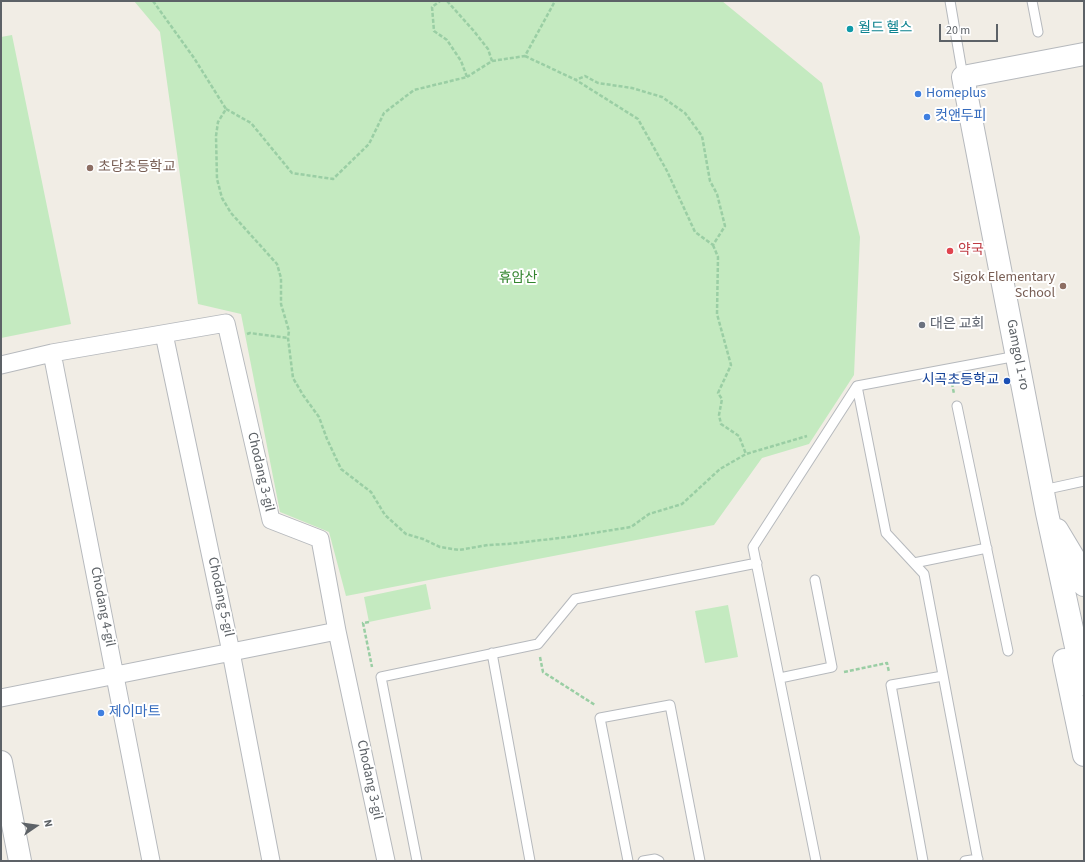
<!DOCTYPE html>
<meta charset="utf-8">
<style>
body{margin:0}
#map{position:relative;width:1085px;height:862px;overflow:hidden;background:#f1ede5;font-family:"Source Sans 3",sans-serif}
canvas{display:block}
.frame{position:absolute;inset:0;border:2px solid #5d6267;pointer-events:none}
.north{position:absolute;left:16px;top:806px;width:40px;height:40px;-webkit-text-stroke:3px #fff;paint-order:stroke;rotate:77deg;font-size:11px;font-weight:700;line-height:16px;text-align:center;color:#5d6267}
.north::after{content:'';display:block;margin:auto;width:14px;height:18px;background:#5d6267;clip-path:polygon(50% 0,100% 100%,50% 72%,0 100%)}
.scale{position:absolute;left:939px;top:24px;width:59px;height:18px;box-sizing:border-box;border:2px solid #5d6267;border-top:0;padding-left:5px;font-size:12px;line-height:14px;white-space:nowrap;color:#5d6267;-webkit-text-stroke:3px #fff;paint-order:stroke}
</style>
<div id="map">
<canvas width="1085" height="862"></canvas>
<div class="frame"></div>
<div class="north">N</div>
<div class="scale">20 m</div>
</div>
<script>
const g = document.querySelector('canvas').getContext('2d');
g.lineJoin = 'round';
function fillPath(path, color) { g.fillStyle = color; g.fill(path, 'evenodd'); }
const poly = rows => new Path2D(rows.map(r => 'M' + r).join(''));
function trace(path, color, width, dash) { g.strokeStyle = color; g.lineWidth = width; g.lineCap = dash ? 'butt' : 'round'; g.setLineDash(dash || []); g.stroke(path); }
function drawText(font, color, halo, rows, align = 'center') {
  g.font = font + ' "Source Sans 3","Noto Sans KR",sans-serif'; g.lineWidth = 4; g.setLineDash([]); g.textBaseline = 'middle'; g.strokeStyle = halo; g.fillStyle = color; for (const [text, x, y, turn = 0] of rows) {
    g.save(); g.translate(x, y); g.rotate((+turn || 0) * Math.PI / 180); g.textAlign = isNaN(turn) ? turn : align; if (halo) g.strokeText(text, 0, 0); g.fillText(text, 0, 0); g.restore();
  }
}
fillPath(poly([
 [134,1,722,1,822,83,860,237,854,375,809,444,762,458,714,525,346,596,329,532,280,512,241,314,198,304,160,32],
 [12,35,71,324,1,338,1,37],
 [426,584,431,609,369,622,364,597],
 [728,605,738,657,705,663,695,611]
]), '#c4eac0');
const service = poly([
 [950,1,963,77],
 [1032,1,1038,32],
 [857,386,886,533,924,574,978,861],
 [957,406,1008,651],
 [1043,490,1084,481],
 [914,563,987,548],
 [492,653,530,861],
 [780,678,832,667,815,580],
 [417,861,381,677,538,644,575,599,757,563],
 [628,861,600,718,670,705,700,861],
 [643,861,655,859,659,861],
 [816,861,753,547,857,386,1017,356],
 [923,861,891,685,943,676],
 [965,861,978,859]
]);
const minor = poly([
 [164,334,231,652,271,861],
 [52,353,151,861],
 [1,365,52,353,226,323,271,520,320,539,337,631,386,861],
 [1,698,337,631]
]);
const tertiary = poly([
 [1084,54,963,77,1047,513,1084,684],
 [1057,530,1081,570,1084,585],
 [1064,660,1084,755],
 [1,762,20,861]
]);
trace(service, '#b6b9bd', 11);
trace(minor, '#b6b9bd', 19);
trace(tertiary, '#b6b9bd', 24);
trace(poly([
 [153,1,194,58,226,109,218,122,216,136,217,179,222,198,231,213,277,264,281,278,281,304,289,331,288,338,293,378,303,395,319,417,327,439,341,469,371,492,385,515,406,534,423,539,440,547,459,550,488,545,508,544,568,537,631,527,649,514,682,504,720,469,746,454,807,436],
 [447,1,473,30,488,49,492,61,467,77],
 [525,56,576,80,638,119,667,171,695,232,713,245,725,226,717,194,710,181,702,136,685,113,662,97,632,88,598,83,585,76,576,80],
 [492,61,525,56,555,1],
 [226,109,251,123,292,173,333,179,369,144,384,113,414,90,467,77,461,61,447,40,434,31,432,7,440,1],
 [713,245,718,257,717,314,731,365,718,393,722,399,719,415,721,424,739,436,746,454],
 [247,334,250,333,288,338],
 [952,383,954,394],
 [369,622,363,623,372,667],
 [540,657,543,672,595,705],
 [844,672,887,663,889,672]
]), '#9acea4', 2.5, [4, 2]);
trace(service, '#fff', 9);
trace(minor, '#fff', 17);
trace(tertiary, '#fff', 22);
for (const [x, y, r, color] of [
 [850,29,4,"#0f9aa8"],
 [918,94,4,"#3f7fe0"],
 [927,117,4,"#3f7fe0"],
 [90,168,4,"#8d6e63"],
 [950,251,4,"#e0444e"],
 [1063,286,4,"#8d6e63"],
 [922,325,4,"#6b7280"],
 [1007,381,4,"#1a4fb4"],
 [101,713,4,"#3f7fe0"]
]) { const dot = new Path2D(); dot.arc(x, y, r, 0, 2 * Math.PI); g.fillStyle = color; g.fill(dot); trace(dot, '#fff', 1.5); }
drawText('14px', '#0d838f', '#fff', [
 ["월드 헬스",858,29]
], 'left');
drawText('14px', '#366cbe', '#fff', [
 ["Homeplus",926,94],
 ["컷앤두피",935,117],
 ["제이마트",109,713]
], 'left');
drawText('14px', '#785e54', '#fff', [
 ["초당초등학교",98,168],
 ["Sigok Elementary",1055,278,"right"],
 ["School",1055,294,"right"]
], 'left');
drawText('14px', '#be3a42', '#fff', [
 ["약국",958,251]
], 'left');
drawText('14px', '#32852e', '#fff', [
 ["휴암산",518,279]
]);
drawText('14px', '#5b616d', '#fff', [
 ["대은 교회",930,325]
], 'left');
drawText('14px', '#5d6267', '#fff', [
 ["Gamgol 1-ro",1017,355,79],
 ["Chodang 3-gil",260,472,77],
 ["Chodang 5-gil",220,597,78],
 ["Chodang 4-gil",102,607,79],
 ["Chodang 3-gil",369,780,78]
]);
drawText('14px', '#164399', '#fff', [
 ["시곡초등학교",999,381]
], 'right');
</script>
